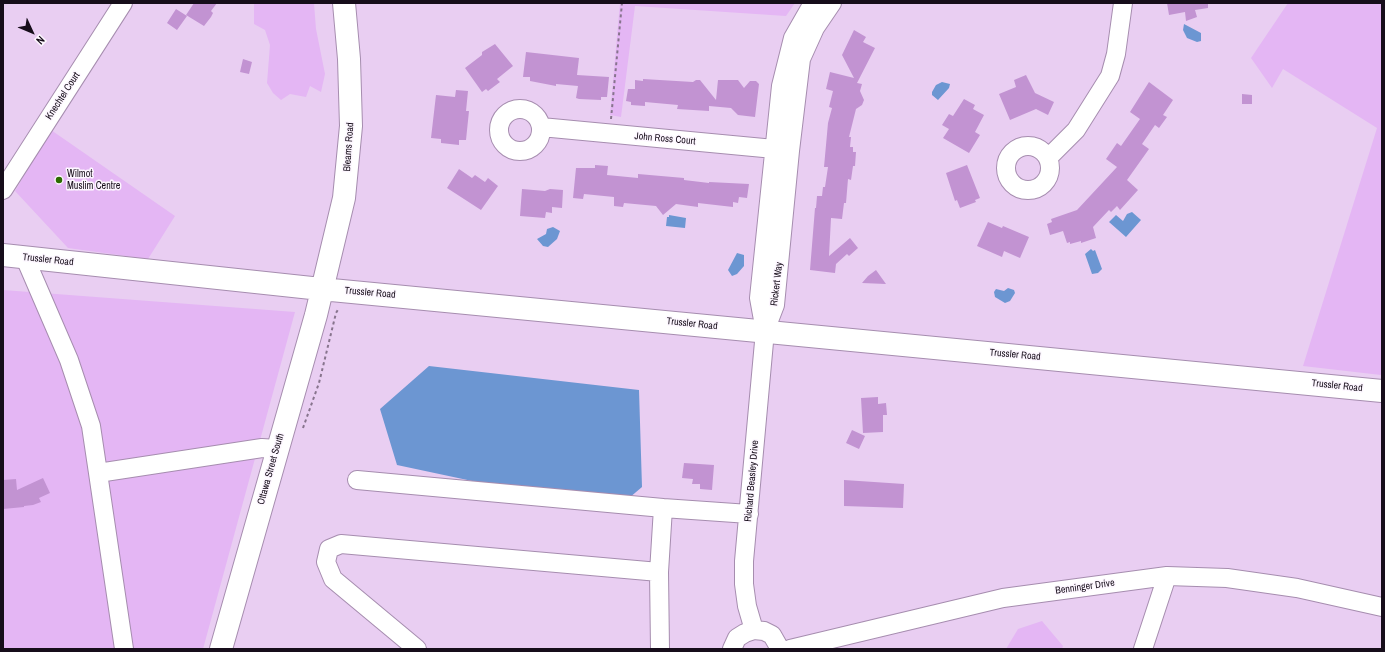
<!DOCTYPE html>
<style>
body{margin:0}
#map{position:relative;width:1385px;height:652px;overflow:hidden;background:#e9cef2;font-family:"Archivo Narrow",sans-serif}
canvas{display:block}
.frame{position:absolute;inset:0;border:4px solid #160d1a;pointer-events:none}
.north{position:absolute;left:12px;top:12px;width:40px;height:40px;-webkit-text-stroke:3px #fdf7ff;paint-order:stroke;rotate:134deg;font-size:11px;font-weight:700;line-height:16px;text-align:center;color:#160d1a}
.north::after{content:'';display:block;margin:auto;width:14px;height:18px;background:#160d1a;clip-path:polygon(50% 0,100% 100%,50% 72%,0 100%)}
</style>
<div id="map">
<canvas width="1385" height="652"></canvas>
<div class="frame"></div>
<div class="north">N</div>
</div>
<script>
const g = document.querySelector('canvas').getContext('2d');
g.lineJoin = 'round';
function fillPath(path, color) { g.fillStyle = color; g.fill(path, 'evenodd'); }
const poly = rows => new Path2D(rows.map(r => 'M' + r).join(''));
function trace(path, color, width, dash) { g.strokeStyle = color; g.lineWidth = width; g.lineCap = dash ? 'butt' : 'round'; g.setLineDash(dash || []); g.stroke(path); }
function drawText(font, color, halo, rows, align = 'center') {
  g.font = font + ' "Archivo Narrow",sans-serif'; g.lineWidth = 3; g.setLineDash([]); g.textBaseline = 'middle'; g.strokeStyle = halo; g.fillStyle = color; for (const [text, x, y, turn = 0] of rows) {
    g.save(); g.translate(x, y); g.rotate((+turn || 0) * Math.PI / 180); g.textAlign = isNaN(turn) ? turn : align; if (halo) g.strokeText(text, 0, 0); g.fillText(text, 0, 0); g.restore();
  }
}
fillPath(poly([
 [254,3,314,3,316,29,325,74,321,92,310,86,306,97,290,94,281,100,273,93,267,83,270,45,265,30,254,24],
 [620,3,795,3,786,16,635,6,621,117,610,115],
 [1288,3,1382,3,1382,374,1381,375,1303,366,1377,128,1283,69,1272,88,1251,58],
 [51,130,175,216,148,259,68,248,15,191],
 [3,290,295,312,203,649,3,649],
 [1042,621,1063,646,1062,649,1006,649,1018,629]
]), '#e4b6f4');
fillPath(poly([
 [1184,24,1201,33,1201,41,1197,42,1187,38,1183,30],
 [942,82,950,84,949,88,938,100,932,95,932,92,936,85],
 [1132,212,1141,220,1126,237,1109,222,1116,215,1123,221,1127,214],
 [669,215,686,218,685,228,666,226,667,217,669,217],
 [553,227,560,231,557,239,548,247,543,246,537,239,546,234,547,229],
 [1091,249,1093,251,1095,250,1102,269,1098,273,1092,274,1085,254],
 [737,253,744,255,744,266,737,274,732,276,728,270],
 [1008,288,1014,290,1015,293,1010,301,1005,303,995,297,994,292,996,289,1004,291],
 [429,366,639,390,642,487,629,498,552,498,397,465,380,409]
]), '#6c96d2');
fillPath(poly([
 [194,3,217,3,211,11,213,13,211,17,204,26,186,15],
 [1167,3,1208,3,1208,8,1195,10,1197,17,1186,21,1185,12,1169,15],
 [176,9,187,16,177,30,167,23],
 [854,30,866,37,863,42,875,48,857,83,862,84,860,91,864,100,862,105,856,109,849,137,851,137,850,147,853,147,853,152,856,152,855,166,853,166,851,180,848,179,846,203,844,203,842,219,831,218,829,256,850,238,858,248,849,256,847,254,836,264,835,273,810,270,815,208,816,208,817,196,822,196,823,187,825,187,828,167,824,167,828,123,832,108,829,107,833,91,826,89,830,72,854,78,842,55],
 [495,44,513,66,497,79,500,82,488,91,486,89,482,92,465,68,482,55,482,52],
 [526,52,579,58,577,75,609,77,607,97,601,97,601,100,579,99,576,98,578,86,556,84,556,86,530,81,530,77,523,77],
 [243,59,252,62,249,74,240,72],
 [1026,75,1035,93,1054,102,1048,115,1036,109,1010,120,999,94,1016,87,1014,80],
 [643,79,693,82,696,80,700,80,716,100,718,80,738,80,744,88,750,81,756,81,759,84,755,117,738,115,731,108,709,106,709,111,677,109,678,105,645,102,645,106,631,105,631,102,626,101,628,89,635,89,635,80,643,81],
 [1149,82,1173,100,1163,115,1167,117,1159,128,1155,125,1142,144,1149,149,1127,180,1138,190,1120,210,1117,206,1111,212,1109,210,1093,227,1096,238,1081,243,1081,241,1070,244,1070,242,1067,243,1063,231,1050,235,1047,224,1052,222,1051,219,1077,210,1117,167,1106,159,1117,143,1121,146,1140,119,1130,112],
 [456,90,468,91,466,111,469,111,466,140,459,140,459,145,441,143,441,139,431,138,436,95,455,97],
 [1242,94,1252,95,1252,104,1242,104],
 [964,99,975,105,973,109,984,115,975,132,980,135,969,153,943,138,949,129,942,125,949,114,953,116],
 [595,165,608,166,607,175,638,178,638,174,684,178,684,180,709,183,709,182,749,184,747,198,739,197,738,203,733,202,733,207,698,203,698,207,676,204,663,215,656,206,624,203,623,207,614,206,614,197,584,194,583,199,573,198,576,168,595,168],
 [967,165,980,198,975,200,976,202,960,208,957,200,955,201,946,173],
 [459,169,472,178,475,175,485,182,488,178,498,186,481,210,447,188],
 [522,189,545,191,550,189,563,190,562,208,552,207,552,213,546,212,545,218,520,216],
 [988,222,1002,228,1003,226,1029,237,1020,258,1004,251,1002,257,977,246],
 [876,270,886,284,862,283,868,276],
 [878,397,878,404,886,403,887,415,883,415,883,432,863,433,861,398],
 [852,430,865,436,859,449,846,443],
 [684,463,714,465,712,490,700,489,700,484,692,484,693,479,682,478],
 [43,478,50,493,39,498,41,502,33,505,24,506,24,507,3,509,3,480,16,479,17,490],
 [844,480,904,484,903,508,844,506]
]), '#c293d2');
const minor = poly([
 '499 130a21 21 0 1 1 42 0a21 21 0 1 1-42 0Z',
 [541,127,785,150],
 '1006 168a22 22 0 1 1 44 0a22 22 0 1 1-44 0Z',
 [1048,158,1076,130,1110,76,1116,54,1123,3],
 [3,190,123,3],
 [25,258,69,360,91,426,98,473],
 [765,331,775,305,790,151,801,59,815,28,832,3],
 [357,480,663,508],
 [659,572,663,508,749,514],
 [754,630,747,606,744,584,744,561,765,331,759,298,781,86,793,38,813,3],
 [124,649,98,473,262,448,277,449],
 [417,649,333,579,326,562,329,549,341,544,659,572,660,649],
 [732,649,737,638,745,633,754,630,764,631,772,635,780,649],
 [790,649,1003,598,1167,576,1227,578,1297,588,1382,607],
 [1143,649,1167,576]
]);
const major = poly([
 [3,255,321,289,1382,391],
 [221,649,316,315,344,198,351,126,349,59,344,3]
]);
trace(minor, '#a68daf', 20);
trace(major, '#a68daf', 24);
trace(poly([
 [611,119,622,3],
 [303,428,319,383,336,313,339,308]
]), '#87748d', 2, [3, 3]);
trace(minor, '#fff', 18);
trace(major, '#fff', 22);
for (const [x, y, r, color] of [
 [59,180,4,"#2b6b00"]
]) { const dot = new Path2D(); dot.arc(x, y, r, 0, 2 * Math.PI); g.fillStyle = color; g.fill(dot); trace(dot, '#fdf7ff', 1.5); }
drawText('10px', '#160d1a', '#fdf7ff', [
 ["Knechtel Court",63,96,-57],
 ["John Ross Court",665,139,5],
 ["Bleams Road",349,147,-86],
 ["Trussler Road",48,260,6],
 ["Rickert Way",777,284,-83],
 ["Trussler Road",370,293,5],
 ["Trussler Road",692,324,6],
 ["Trussler Road",1015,355,5],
 ["Trussler Road",1337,386,6],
 ["Ottawa Street South",271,469,-74],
 ["Richard Beasley Drive",752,481,-85],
 ["Benninger Drive",1085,587,-8]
]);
drawText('10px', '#160d1a', '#fdf7ff', [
 ["Wilmot",67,174],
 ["Muslim Centre",67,186]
], 'left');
</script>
